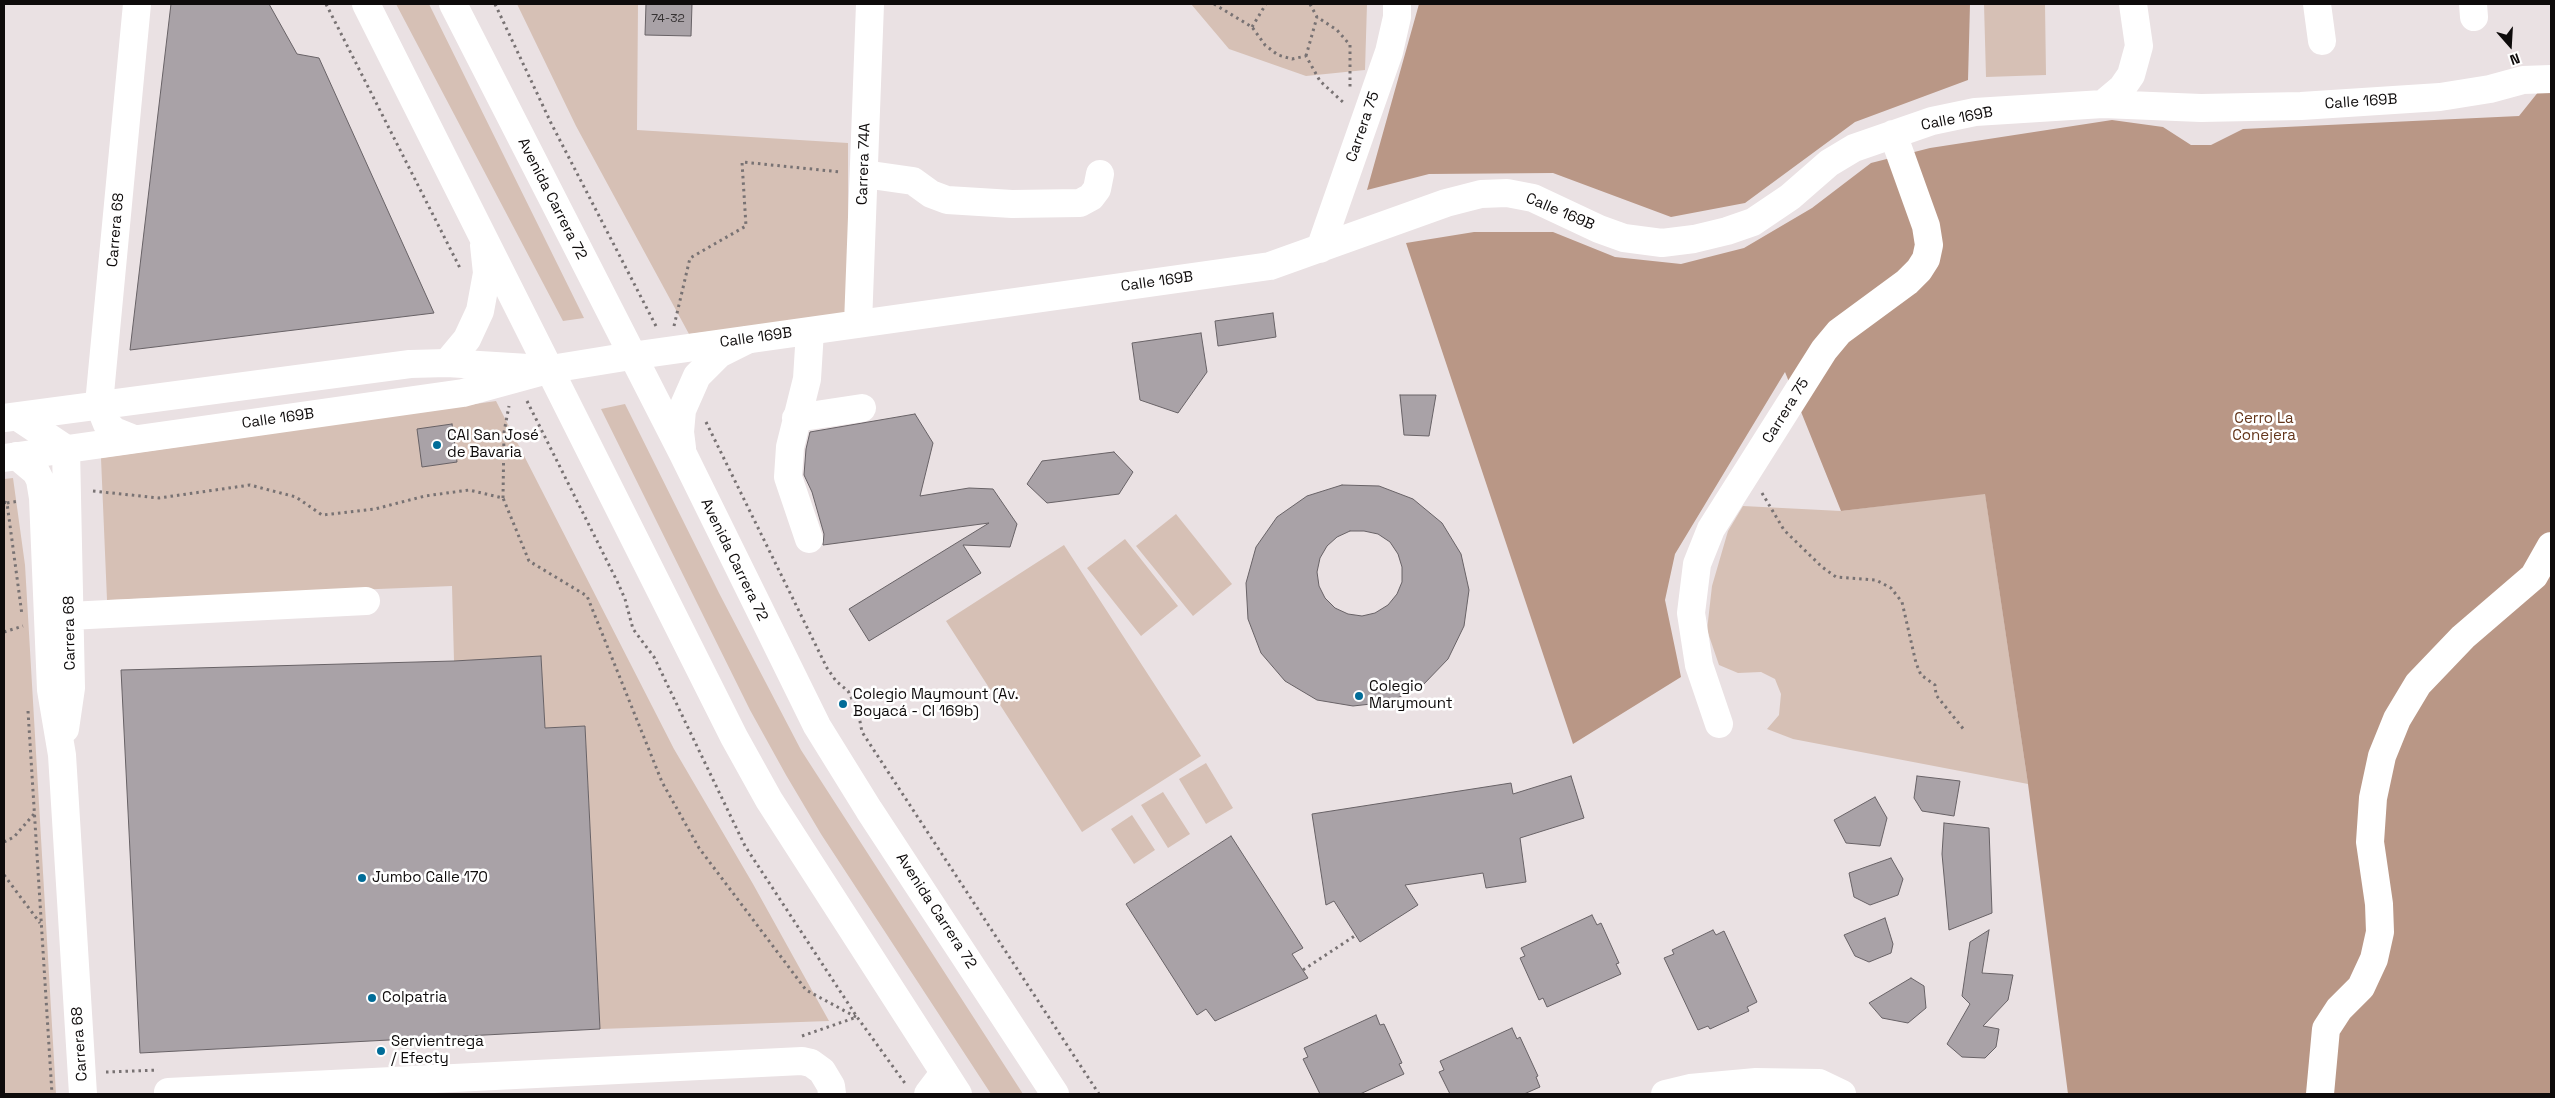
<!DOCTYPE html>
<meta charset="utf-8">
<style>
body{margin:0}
#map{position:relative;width:2555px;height:1098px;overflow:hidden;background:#eae1e3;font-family:"Space Grotesk",sans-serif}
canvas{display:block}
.frame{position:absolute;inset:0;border:5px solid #0e0b0b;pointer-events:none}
.north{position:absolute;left:2485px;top:20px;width:50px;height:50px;-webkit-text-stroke:4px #fff;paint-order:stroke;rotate:161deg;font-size:14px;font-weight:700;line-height:20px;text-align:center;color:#0e0b0b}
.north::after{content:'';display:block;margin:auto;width:18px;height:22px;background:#0e0b0b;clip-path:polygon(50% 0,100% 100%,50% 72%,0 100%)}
</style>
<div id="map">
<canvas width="2555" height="1098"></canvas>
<div class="frame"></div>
<div class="north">N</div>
</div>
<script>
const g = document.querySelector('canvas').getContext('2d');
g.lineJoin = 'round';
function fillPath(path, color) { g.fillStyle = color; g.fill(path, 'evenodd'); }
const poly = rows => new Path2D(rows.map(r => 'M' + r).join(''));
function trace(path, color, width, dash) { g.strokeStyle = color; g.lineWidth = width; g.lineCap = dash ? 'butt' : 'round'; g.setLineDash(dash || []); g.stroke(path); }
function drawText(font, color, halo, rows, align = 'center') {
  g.font = font + ' "Space Grotesk",sans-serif'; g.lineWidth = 5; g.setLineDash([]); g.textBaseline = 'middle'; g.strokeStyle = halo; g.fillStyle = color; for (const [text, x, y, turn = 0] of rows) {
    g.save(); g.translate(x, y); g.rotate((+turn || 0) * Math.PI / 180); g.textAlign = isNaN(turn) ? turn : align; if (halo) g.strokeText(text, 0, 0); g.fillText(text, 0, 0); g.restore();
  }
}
fillPath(poly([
 [396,4,429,4,584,318,563,321],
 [517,4,638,4,637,130,848,143,848,315,689,334,576,126],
 [1191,4,1367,4,1365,70,1306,76,1229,49],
 [1984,4,2045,4,2046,75,1986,77],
 [496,401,674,749,753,884,829,1021,600,1029,585,726,545,728,541,657,454,661,452,586,107,600,101,458],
 [625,404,719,593,801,750,1023,1094,991,1094,821,834,786,775,750,710,601,409],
 [13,478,25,565,56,1094,4,1094,4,479],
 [1985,493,2028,784,1793,739,1767,729,1779,715,1781,694,1775,679,1761,672,1738,673,1719,665,1707,630,1712,586,1728,531,1743,506,1841,511],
 [1176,514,1232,584,1193,616,1136,546],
 [1125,539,1178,606,1141,636,1087,568],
 [1064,545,1201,756,1082,832,946,621],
 [1206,763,1233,808,1206,824,1179,779],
 [1163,792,1190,834,1168,848,1141,805],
 [1132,815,1155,850,1134,864,1111,829]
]), '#d6c0b5');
fillPath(poly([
 [1419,4,1970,4,1968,80,1855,122,1745,203,1671,217,1553,173,1429,174,1367,190],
 [2551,76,2551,1094,2068,1094,2028,784,1985,494,1841,511,1785,372,1675,554,1665,600,1681,677,1573,744,1406,243,1474,232,1553,232,1615,257,1681,264,1744,248,1812,208,1871,163,1930,148,2112,120,2163,127,2191,145,2211,145,2243,129,2519,116]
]), '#b99786');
const building = poly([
 [171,4,269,4,297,54,319,58,434,313,130,350,171,4],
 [646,4,692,4,691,36,645,35,646,4],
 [1273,313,1276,337,1218,346,1215,321,1273,313],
 [1201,333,1207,372,1178,413,1140,400,1132,343,1201,333],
 [1400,395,1436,395,1429,436,1404,435,1400,395],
 [915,414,933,443,920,496,969,488,993,489,1017,524,1010,547,963,545,981,573,869,641,849,609,989,523,823,545,824,534,812,492,804,475,806,449,810,432,915,414],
 [452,424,457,462,422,467,417,429,452,424],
 [1114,452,1133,472,1119,494,1047,503,1027,484,1042,461,1114,452],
 [1342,485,1379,486,1413,499,1442,523,1461,554,1469,590,1464,626,1448,659,1422,686,1389,702,1353,706,1317,700,1285,681,1261,653,1248,619,1246,583,1256,547,1277,517,1307,496,1342,485],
 [1350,531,1364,531,1378,534,1390,542,1398,554,1402,567,1402,582,1397,594,1388,605,1375,613,1362,616,1348,614,1335,608,1325,598,1319,586,1317,572,1320,558,1327,546,1337,537,1350,531],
 [541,656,545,728,585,726,600,1029,140,1053,121,670,454,661,541,656],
 [1571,776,1584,818,1520,838,1526,882,1486,888,1483,873,1405,885,1418,905,1360,942,1334,901,1326,905,1312,814,1511,783,1513,794,1571,776],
 [1917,776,1960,781,1954,816,1922,811,1914,798,1917,776],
 [1875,797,1887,818,1880,846,1846,843,1834,820,1875,797],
 [1944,823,1989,828,1992,913,1949,930,1942,854,1944,823],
 [1231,836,1303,948,1292,954,1308,978,1215,1021,1206,1009,1197,1015,1126,904,1231,836],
 [1891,858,1903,879,1898,895,1870,905,1854,897,1849,873,1891,858],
 [1592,915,1597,925,1601,923,1619,963,1616,964,1621,974,1547,1007,1543,998,1539,1000,1520,958,1525,956,1521,948,1592,915],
 [1885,918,1893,944,1891,953,1869,962,1855,956,1844,935,1885,918],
 [1713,930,1716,935,1724,931,1757,1002,1747,1007,1749,1011,1710,1029,1708,1026,1698,1030,1664,958,1674,954,1672,950,1713,930],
 [1989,930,1982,973,2013,975,2008,1000,1983,1026,1999,1029,1996,1047,1985,1058,1962,1057,1947,1044,1970,1004,1962,996,1970,942,1989,930],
 [1911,978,1924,986,1926,1008,1908,1023,1882,1018,1869,1003,1911,978],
 [1376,1015,1380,1025,1384,1024,1402,1063,1399,1064,1404,1074,1360,1094,1320,1094,1303,1059,1308,1057,1304,1048,1376,1015],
 [1512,1028,1517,1039,1520,1037,1538,1076,1536,1077,1540,1087,1524,1094,1450,1094,1439,1072,1444,1070,1440,1061,1512,1028]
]);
fillPath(building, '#a9a2a7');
trace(building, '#686266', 1);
trace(poly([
 [326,4,461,270],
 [495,4,551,123,657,328],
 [1214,4,1252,27,1265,45,1278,55,1292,59,1306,56,1320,81,1345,104],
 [1310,4,1317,17,1337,30,1350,45,1350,88],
 [1252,27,1266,4],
 [1306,56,1317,17],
 [674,326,690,258,746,226,742,162,841,172],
 [527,401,617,581,625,599,633,629,654,657,745,846,857,1017,907,1086],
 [706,422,827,668,836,681,848,691,858,711,862,732,1099,1094],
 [93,491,159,498,250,485,296,497,322,515,375,509,425,496,469,490,503,498,529,561,587,596,662,782,699,848,806,990,856,1017],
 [1762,493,1784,530,1822,567,1836,577,1876,580,1891,588,1902,602,1916,663,1921,675,1935,685,1936,695,1965,731],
 [503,498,504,432,509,406],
 [4,502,7,503,22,615],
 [7,503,19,501],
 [4,632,23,626],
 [28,711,52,1094],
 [4,842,14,837,34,814],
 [4,875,40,923],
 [1303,970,1356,935],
 [802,1036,857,1017],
 [106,1072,158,1070]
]), '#787273', 3, [2.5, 4]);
trace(poly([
 [2317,4,2322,41],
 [2473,4,2474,17],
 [2103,104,2122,88,2131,75,2139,46,2133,4],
 [864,174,913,181,931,194,947,200,1012,204,1080,203,1091,197,1097,189,1100,174],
 [1320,249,1389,52,1397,17,1397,4],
 [858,324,870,4],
 [631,356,1270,266,1446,203,1481,194,1507,193,1533,198,1599,229,1624,238,1662,243,1694,239,1727,231,1753,222,1790,197,1829,163,1854,148,1932,121,1975,112,2103,104,2201,108,2301,106,2440,97,2490,89,2523,80,2551,79],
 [18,417,66,449,71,688,65,729],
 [796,418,862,408],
 [134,439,114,431,107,424,99,404,137,4],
 [17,456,36,472,40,480,43,498,51,690,62,755,83,1094],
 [809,539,788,477,790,447,807,379,810,331],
 [69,616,366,601],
 [1719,724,1699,665,1691,613,1697,564,1711,529,1824,350,1839,332,1907,282,1919,270,1926,259,1929,245,1926,226,1893,134],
 [169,1094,168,1092,802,1061,811,1063,822,1071,831,1086,832,1094],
 [928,1094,944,1073],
 [1665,1094,1690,1088,1756,1082,1819,1083,1842,1094],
 [2320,1094,2326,1029,2339,1009,2361,987,2374,959,2380,932,2379,904,2370,842,2373,798,2382,756,2397,719,2418,684,2463,637,2534,576,2551,546]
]), '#fff', 28);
trace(poly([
 [4,418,410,364,447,363,528,368],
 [4,458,463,393,551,369,631,356]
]), '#fff', 28);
trace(poly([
 [366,4,734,737,769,800,958,1094],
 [453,4,683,454,817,726,869,810,1055,1094],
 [447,363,467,339,480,311,487,273,484,245],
 [682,448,680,432,682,410,697,376,719,354,747,340]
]), '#fff', 28);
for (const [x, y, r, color] of [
 [437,445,5,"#006c98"],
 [1359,696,5,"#006c98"],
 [843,704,5,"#006c98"],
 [362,878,5,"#006c98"],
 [372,998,5,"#006c98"],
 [381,1051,5,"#006c98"]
]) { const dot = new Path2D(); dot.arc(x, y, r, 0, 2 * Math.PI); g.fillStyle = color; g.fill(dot); trace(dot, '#fff', 2); }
drawText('12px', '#353132', null, [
 ["74-32",668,19]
]);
drawText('15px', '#0e0b0b', '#fff', [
 ["Calle 169B",2361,102,-4],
 ["Calle 169B",1957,119,-11],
 ["Carrera 75",1363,127,-71],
 ["Carrera 74A",864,164,-88],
 ["Avenida Carrera 72",552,199,63],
 ["Calle 169B",1560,212,23],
 ["Carrera 68",116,230,-85],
 ["Calle 169B",1157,282,-8],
 ["Calle 169B",756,338,-8],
 ["Carrera 75",1786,411,-58],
 ["Calle 169B",278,419,-8],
 ["Avenida Carrera 72",734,560,64],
 ["Carrera 68",70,633,-91],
 ["Avenida Carrera 72",936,911,57],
 ["Carrera 68",80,1044,-94]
]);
drawText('15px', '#63351a', '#fff', [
 ["Cerro La",2264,419],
 ["Conejera",2264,436]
]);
drawText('15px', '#0e0b0b', '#fff', [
 ["CAI San José",447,436],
 ["de Bavaria",447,453],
 ["Colegio",1369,687],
 ["Marymount",1369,704],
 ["Colegio Maymount (Av.",853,695],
 ["Boyacá - Cl 169b)",853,712],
 ["Jumbo Calle 170",372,878],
 ["Colpatria",382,998],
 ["Servientrega",391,1042],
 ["/ Efecty",391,1059]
], 'left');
</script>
